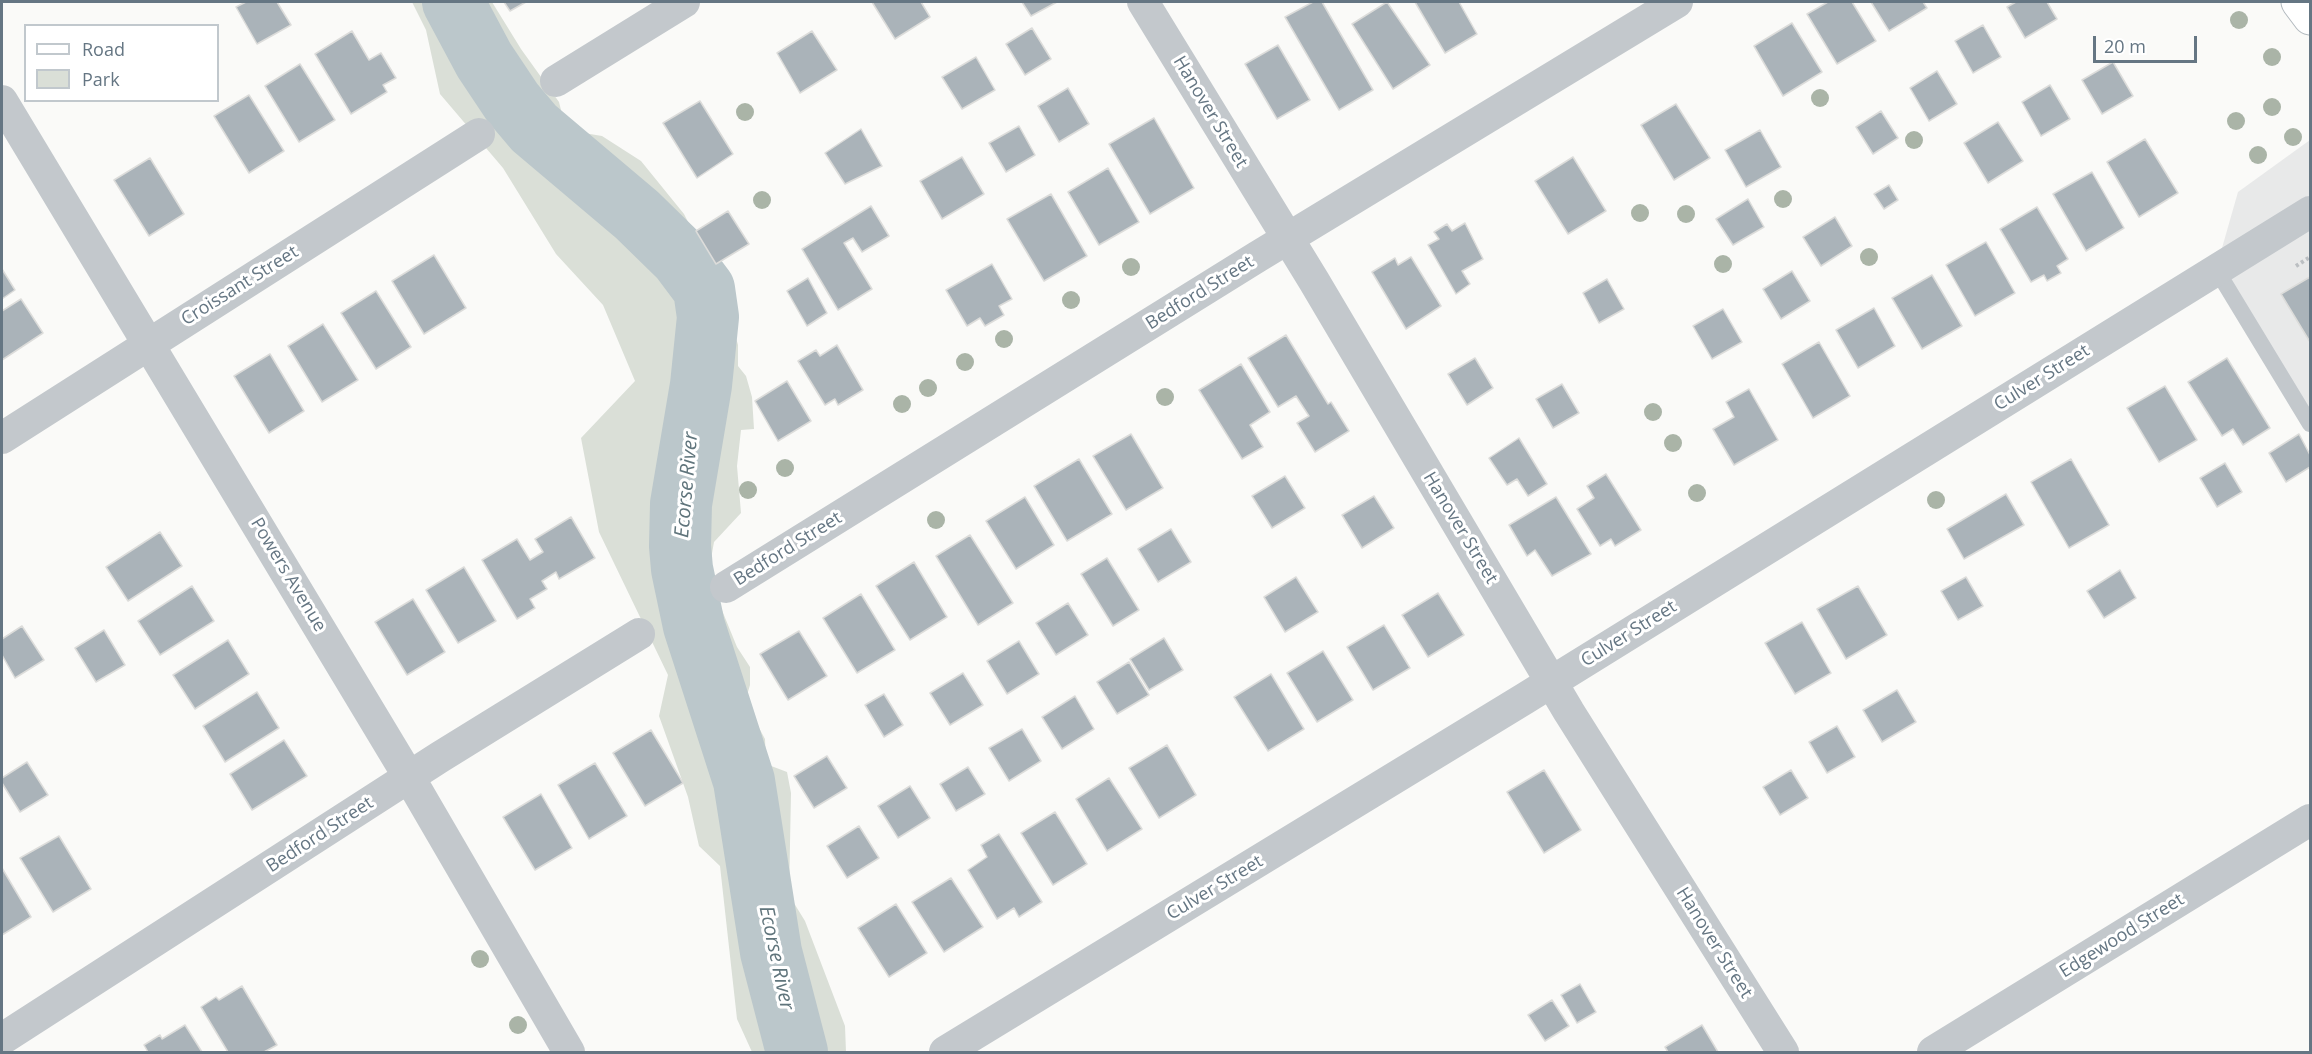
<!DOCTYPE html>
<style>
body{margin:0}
#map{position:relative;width:2312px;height:1054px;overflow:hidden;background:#fafaf8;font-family:"Open Sans",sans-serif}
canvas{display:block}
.frame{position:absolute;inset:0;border:3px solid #657683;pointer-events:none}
.legend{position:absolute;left:24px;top:24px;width:195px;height:78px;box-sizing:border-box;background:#fff;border:2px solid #c1c8cd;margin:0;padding:8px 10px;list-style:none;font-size:18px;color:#657683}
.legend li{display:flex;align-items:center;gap:12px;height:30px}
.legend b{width:30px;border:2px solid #c1c8cd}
.scale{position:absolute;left:2093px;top:36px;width:104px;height:27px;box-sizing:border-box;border:3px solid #657683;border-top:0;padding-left:8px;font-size:18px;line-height:21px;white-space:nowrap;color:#657683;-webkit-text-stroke:4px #fff;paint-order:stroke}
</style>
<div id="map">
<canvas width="2312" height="1054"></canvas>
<div class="frame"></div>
<ul class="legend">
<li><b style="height:8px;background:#fff"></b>Road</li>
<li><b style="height:16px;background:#dadfd7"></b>Park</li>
</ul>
<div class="scale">20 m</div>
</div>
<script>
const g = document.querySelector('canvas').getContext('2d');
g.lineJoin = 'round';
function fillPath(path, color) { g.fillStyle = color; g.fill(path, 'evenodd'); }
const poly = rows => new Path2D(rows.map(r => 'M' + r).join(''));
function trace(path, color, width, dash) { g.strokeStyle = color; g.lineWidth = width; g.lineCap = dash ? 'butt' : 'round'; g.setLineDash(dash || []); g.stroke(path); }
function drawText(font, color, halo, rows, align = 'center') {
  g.font = font + ' "Open Sans",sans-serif'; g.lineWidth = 6; g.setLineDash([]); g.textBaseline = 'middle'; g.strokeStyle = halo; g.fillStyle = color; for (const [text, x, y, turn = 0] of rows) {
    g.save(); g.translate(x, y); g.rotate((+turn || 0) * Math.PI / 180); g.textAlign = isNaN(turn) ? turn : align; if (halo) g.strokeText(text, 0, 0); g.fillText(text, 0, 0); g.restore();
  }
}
fillPath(poly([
 [2310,140,2310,428,2216,269,2238,192]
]), '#e8e9e9');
fillPath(poly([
 [412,2,492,2,521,49,559,102,566,130,602,136,641,161,684,214,723,291,738,345,738,366,746,376,752,397,754,429,741,430,737,466,741,513,714,542,708,576,737,647,750,667,750,685,745,702,765,739,766,764,787,772,791,793,789,895,805,921,845,1026,846,1052,752,1052,737,1019,720,866,699,846,688,797,659,716,668,675,599,532,581,438,635,381,603,305,556,254,503,168,440,94,426,30]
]), '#dadfd7');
trace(poly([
 [453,2,484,60,512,102,534,128,637,215,680,257,704,289,708,317,701,385,681,504,680,546,682,569,694,626,744,781,771,952,797,1052]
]), '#bbc7cb', 62);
const building = poly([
 [246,2,277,2,291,25,257,44,236,7,246,2],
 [504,2,526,2,510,11,504,2],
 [872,2,921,2,930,17,895,39,872,2],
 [1022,2,1057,2,1031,16,1022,2],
 [1313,2,1322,2,1373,90,1339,110,1285,17,1313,2],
 [1387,2,1430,65,1393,89,1352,24,1387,2],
 [1415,2,1459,2,1477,34,1445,53,1415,2],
 [1828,2,1852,2,1876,41,1837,64,1807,14,1828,2],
 [1871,2,1923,2,1927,8,1889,31,1871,2],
 [2016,2,2047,2,2057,19,2025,38,2007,7,2016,2],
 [1792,23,1822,72,1783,96,1754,46,1792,23],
 [1983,25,2001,57,1973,73,1955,41,1983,25],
 [1032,28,1051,59,1025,75,1006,44,1032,28],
 [352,31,369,60,381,53,396,78,383,85,387,92,351,114,315,54,352,31],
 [812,31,837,70,800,93,777,53,812,31],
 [1278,45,1310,100,1277,119,1245,64,1278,45],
 [976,57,995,90,962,109,942,77,976,57],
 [2113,62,2133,96,2102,114,2082,80,2113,62],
 [300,64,335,120,299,142,265,86,300,64],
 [1937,71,1957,104,1929,121,1910,88,1937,71],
 [2050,85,2070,119,2041,136,2022,102,2050,85],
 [1068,88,1089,124,1059,142,1038,106,1068,88],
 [249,95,284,151,249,173,214,116,249,95],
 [700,101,733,154,697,178,663,123,700,101],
 [1676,104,1710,158,1674,180,1641,125,1676,104],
 [1881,111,1898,138,1873,154,1856,127,1881,111],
 [1154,118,1194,188,1150,214,1109,144,1154,118],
 [1998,122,2023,161,1988,183,1964,143,1998,122],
 [1019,126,1035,155,1006,172,989,143,1019,126],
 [861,129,882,166,845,184,825,153,861,129],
 [1760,130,1781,167,1746,187,1725,150,1760,130],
 [2145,139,2178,193,2139,217,2107,162,2145,139],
 [962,157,984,194,942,219,920,181,962,157],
 [1573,157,1606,211,1568,234,1535,181,1573,157],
 [150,158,184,214,149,236,114,180,150,158],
 [1108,168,1139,222,1099,245,1068,192,1108,168],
 [2092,172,2124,228,2086,251,2053,194,2092,172],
 [1889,185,1898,200,1884,209,1874,194,1889,185],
 [1051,194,1087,256,1044,281,1007,219,1051,194],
 [1748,199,1764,227,1733,245,1716,219,1748,199],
 [871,206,889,236,862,252,853,238,844,243,872,289,838,310,802,249,871,206],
 [2037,207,2068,259,2057,266,2061,273,2047,281,2044,275,2031,282,2000,229,2037,207],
 [728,211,749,244,716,264,696,231,728,211],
 [1835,217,1852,246,1821,266,1803,237,1835,217],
 [1465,223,1483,259,1462,271,1470,284,1456,294,1428,245,1439,239,1434,232,1447,224,1452,231,1465,223],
 [1986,242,2015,293,1975,316,1946,265,1986,242],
 [434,255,466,308,424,334,392,281,434,255],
 [1411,257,1441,306,1406,329,1372,272,1395,258,1398,265,1411,257],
 [992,264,1012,299,999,306,1004,315,985,326,980,318,967,326,946,290,992,264],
 [2,269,15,290,2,299,2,269],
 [1792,271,1810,301,1781,319,1763,289,1792,271],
 [1932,275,1962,326,1922,349,1892,298,1932,275],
 [2310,277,2310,342,2281,294,2310,277],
 [808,278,827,313,807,326,787,291,808,278],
 [1607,279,1624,309,1599,323,1583,293,1607,279],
 [376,291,411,347,376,369,341,313,376,291],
 [21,299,43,333,2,360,2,311,21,299],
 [1874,308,1895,346,1858,368,1836,330,1874,308],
 [1723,309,1742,342,1712,359,1693,326,1723,309],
 [323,324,358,380,322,402,288,346,323,324],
 [1286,335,1328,404,1331,402,1349,431,1315,452,1297,423,1309,416,1296,396,1278,407,1248,358,1286,335],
 [1819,342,1850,396,1813,418,1782,364,1819,342],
 [837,345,863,390,838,405,835,399,825,405,798,361,816,350,820,356,837,345],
 [270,354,304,411,269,433,234,376,270,354],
 [1475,358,1493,388,1467,405,1448,374,1475,358],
 [2227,358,2270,428,2243,445,2233,429,2222,436,2188,382,2227,358],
 [1241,364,1270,412,1250,425,1263,447,1242,459,1199,390,1241,364],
 [787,381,811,421,778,441,755,401,787,381],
 [1562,384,1579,413,1553,428,1536,399,1562,384],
 [2165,386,2197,440,2159,462,2127,408,2165,386],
 [1749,389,1778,440,1734,465,1713,429,1734,417,1726,402,1749,389],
 [1131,434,1163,488,1126,510,1093,456,1131,434],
 [2299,434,2310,455,2310,467,2286,482,2269,453,2299,434],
 [1519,438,1547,484,1528,496,1517,479,1507,485,1489,458,1519,438],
 [1079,459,1112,514,1067,541,1034,486,1079,459],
 [2071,459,2109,525,2069,548,2031,482,2071,459],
 [2225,463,2242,492,2217,507,2200,478,2225,463],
 [1606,474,1641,530,1615,546,1611,539,1600,546,1577,509,1594,498,1587,486,1606,474],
 [1285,476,1305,508,1272,528,1252,496,1285,476],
 [2006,494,2024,525,1964,559,1947,529,2006,494],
 [1374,496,1394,528,1362,548,1342,515,1374,496],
 [1025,497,1054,545,1016,569,986,521,1025,497],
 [1556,497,1591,554,1552,576,1535,550,1527,556,1509,525,1556,497],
 [571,517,595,558,559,579,556,572,542,581,547,589,530,599,535,608,517,619,482,560,517,539,530,560,543,552,535,539,571,517],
 [1171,529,1191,562,1158,582,1138,549,1171,529],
 [160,532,182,566,128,601,106,567,160,532],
 [970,535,1013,603,978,625,936,556,970,535],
 [1107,558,1139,610,1113,626,1081,574,1107,558],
 [914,562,947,617,910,640,876,586,914,562],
 [464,567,496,621,458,643,426,590,464,567],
 [2120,570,2136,598,2104,618,2087,591,2120,570],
 [1296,577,1318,612,1285,632,1264,597,1296,577],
 [1966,577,1983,606,1958,620,1941,591,1966,577],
 [192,586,214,621,160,655,138,621,192,586],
 [1858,586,1887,635,1846,659,1817,609,1858,586],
 [1438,593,1464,635,1428,657,1402,615,1438,593],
 [861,594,895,650,857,673,823,618,861,594],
 [413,599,445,652,407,675,375,622,413,599],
 [1068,603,1088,635,1056,655,1036,623,1068,603],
 [1802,622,1831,673,1795,694,1765,643,1802,622],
 [1384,625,1410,668,1373,690,1347,647,1384,625],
 [22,626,44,660,15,678,2,655,2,639,22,626],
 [104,630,125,665,96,682,75,648,104,630],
 [799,631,827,676,788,700,760,654,799,631],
 [1164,638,1183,670,1149,690,1130,659,1164,638],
 [228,640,249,674,195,709,173,675,228,640],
 [1019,641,1039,674,1007,694,987,661,1019,641],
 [1323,651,1353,700,1317,722,1287,673,1323,651],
 [1129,662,1149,695,1117,714,1097,682,1129,662],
 [963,673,983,705,950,725,930,693,963,673],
 [1271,674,1304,729,1268,751,1234,697,1271,674],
 [1897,690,1916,722,1882,742,1863,710,1897,690],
 [257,692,279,728,225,762,203,726,257,692],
 [884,694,903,725,884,737,865,705,884,694],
 [1075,696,1094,729,1062,749,1042,717,1075,696],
 [1837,726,1855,757,1827,773,1809,742,1837,726],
 [1022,729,1041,761,1009,781,989,748,1022,729],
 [651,730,683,783,645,806,613,753,651,730],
 [284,740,307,776,252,810,230,774,284,740],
 [1167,745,1196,795,1159,818,1129,768,1167,745],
 [827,756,847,788,814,808,794,776,827,756],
 [27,762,48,795,20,812,2,783,2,778,27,762],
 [595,763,627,816,589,839,558,785,595,763],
 [968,767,985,794,956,811,940,784,968,767],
 [1544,770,1581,830,1544,853,1507,792,1544,770],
 [1791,770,1808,798,1780,815,1763,787,1791,770],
 [1109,778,1142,829,1107,851,1076,799,1109,778],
 [910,786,930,818,898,838,878,806,910,786],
 [541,794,572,848,535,870,503,817,541,794],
 [1055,812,1087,864,1053,885,1021,833,1055,812],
 [859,826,879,858,847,878,827,846,859,826],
 [999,834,1042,902,1019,917,1014,908,997,919,968,870,987,857,981,845,999,834],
 [59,836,91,889,53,912,20,858,59,836],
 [2,868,31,917,2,935,2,868],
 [951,878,983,927,944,952,912,902,951,878],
 [896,904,927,953,889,977,858,928,896,904],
 [1580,984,1596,1012,1577,1023,1561,995,1580,984],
 [242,986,277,1045,264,1052,228,1052,201,1007,216,997,219,1000,242,986],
 [1552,1000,1569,1026,1545,1041,1528,1015,1552,1000],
 [185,1025,202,1052,148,1052,144,1045,160,1035,162,1039,185,1025],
 [1702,1025,1718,1052,1668,1052,1665,1047,1702,1025]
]);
fillPath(building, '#aab3b9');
trace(building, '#dcdcda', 1.5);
const secondary = poly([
 [2298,2,2310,18]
]);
trace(secondary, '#b3babf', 35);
trace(poly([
 [2296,266,2310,257]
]), '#bbbfc2', 4, [3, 3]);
trace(poly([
 [2216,269,2310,424]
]), '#c3c8cc', 16);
trace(poly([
 [1143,2,1314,281,1569,712,1783,1052],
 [556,81,684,2],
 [2,101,409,777,569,1052],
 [2,438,479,134],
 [726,587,1257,257,1677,2],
 [2,1039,440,757,639,634],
 [945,1052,1524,699,2310,212],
 [1933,1052,2310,820]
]), '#c3c8cc', 32);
trace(secondary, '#fff', 33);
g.fillStyle = '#aab4a7';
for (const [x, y] of [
 [2239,20],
 [2272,57],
 [1820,98],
 [2272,107],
 [745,112],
 [2236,121],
 [2293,137],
 [1914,140],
 [2258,155],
 [1783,199],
 [762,200],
 [1640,213],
 [1686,214],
 [1869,257],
 [1723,264],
 [1131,267],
 [1071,300],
 [1004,339],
 [965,362],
 [928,388],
 [1165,397],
 [902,404],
 [1653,412],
 [1673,443],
 [785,468],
 [748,490],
 [1697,493],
 [1936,500],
 [936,520],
 [480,959],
 [518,1025]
]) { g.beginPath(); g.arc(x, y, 9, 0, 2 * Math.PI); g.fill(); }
drawText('18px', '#657683', '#fff', [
 ["Hanover Street",1210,112,59],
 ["Croissant Street",240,286,-32],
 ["Bedford Street",1200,293,-32],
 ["Culver Street",2042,378,-32],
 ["Hanover Street",1460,528,59],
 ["Bedford Street",788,549,-32],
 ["Powers Avenue",288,575,59],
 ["Culver Street",1629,634,-32],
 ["Bedford Street",320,835,-33],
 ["Culver Street",1215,888,-31],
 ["Edgewood Street",2122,936,-32],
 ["Hanover Street",1714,943,58]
]);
drawText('italic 20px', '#60757c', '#fff', [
 ["Ecorse River",687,485,-85],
 ["Ecorse River",776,958,78]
]);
</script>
